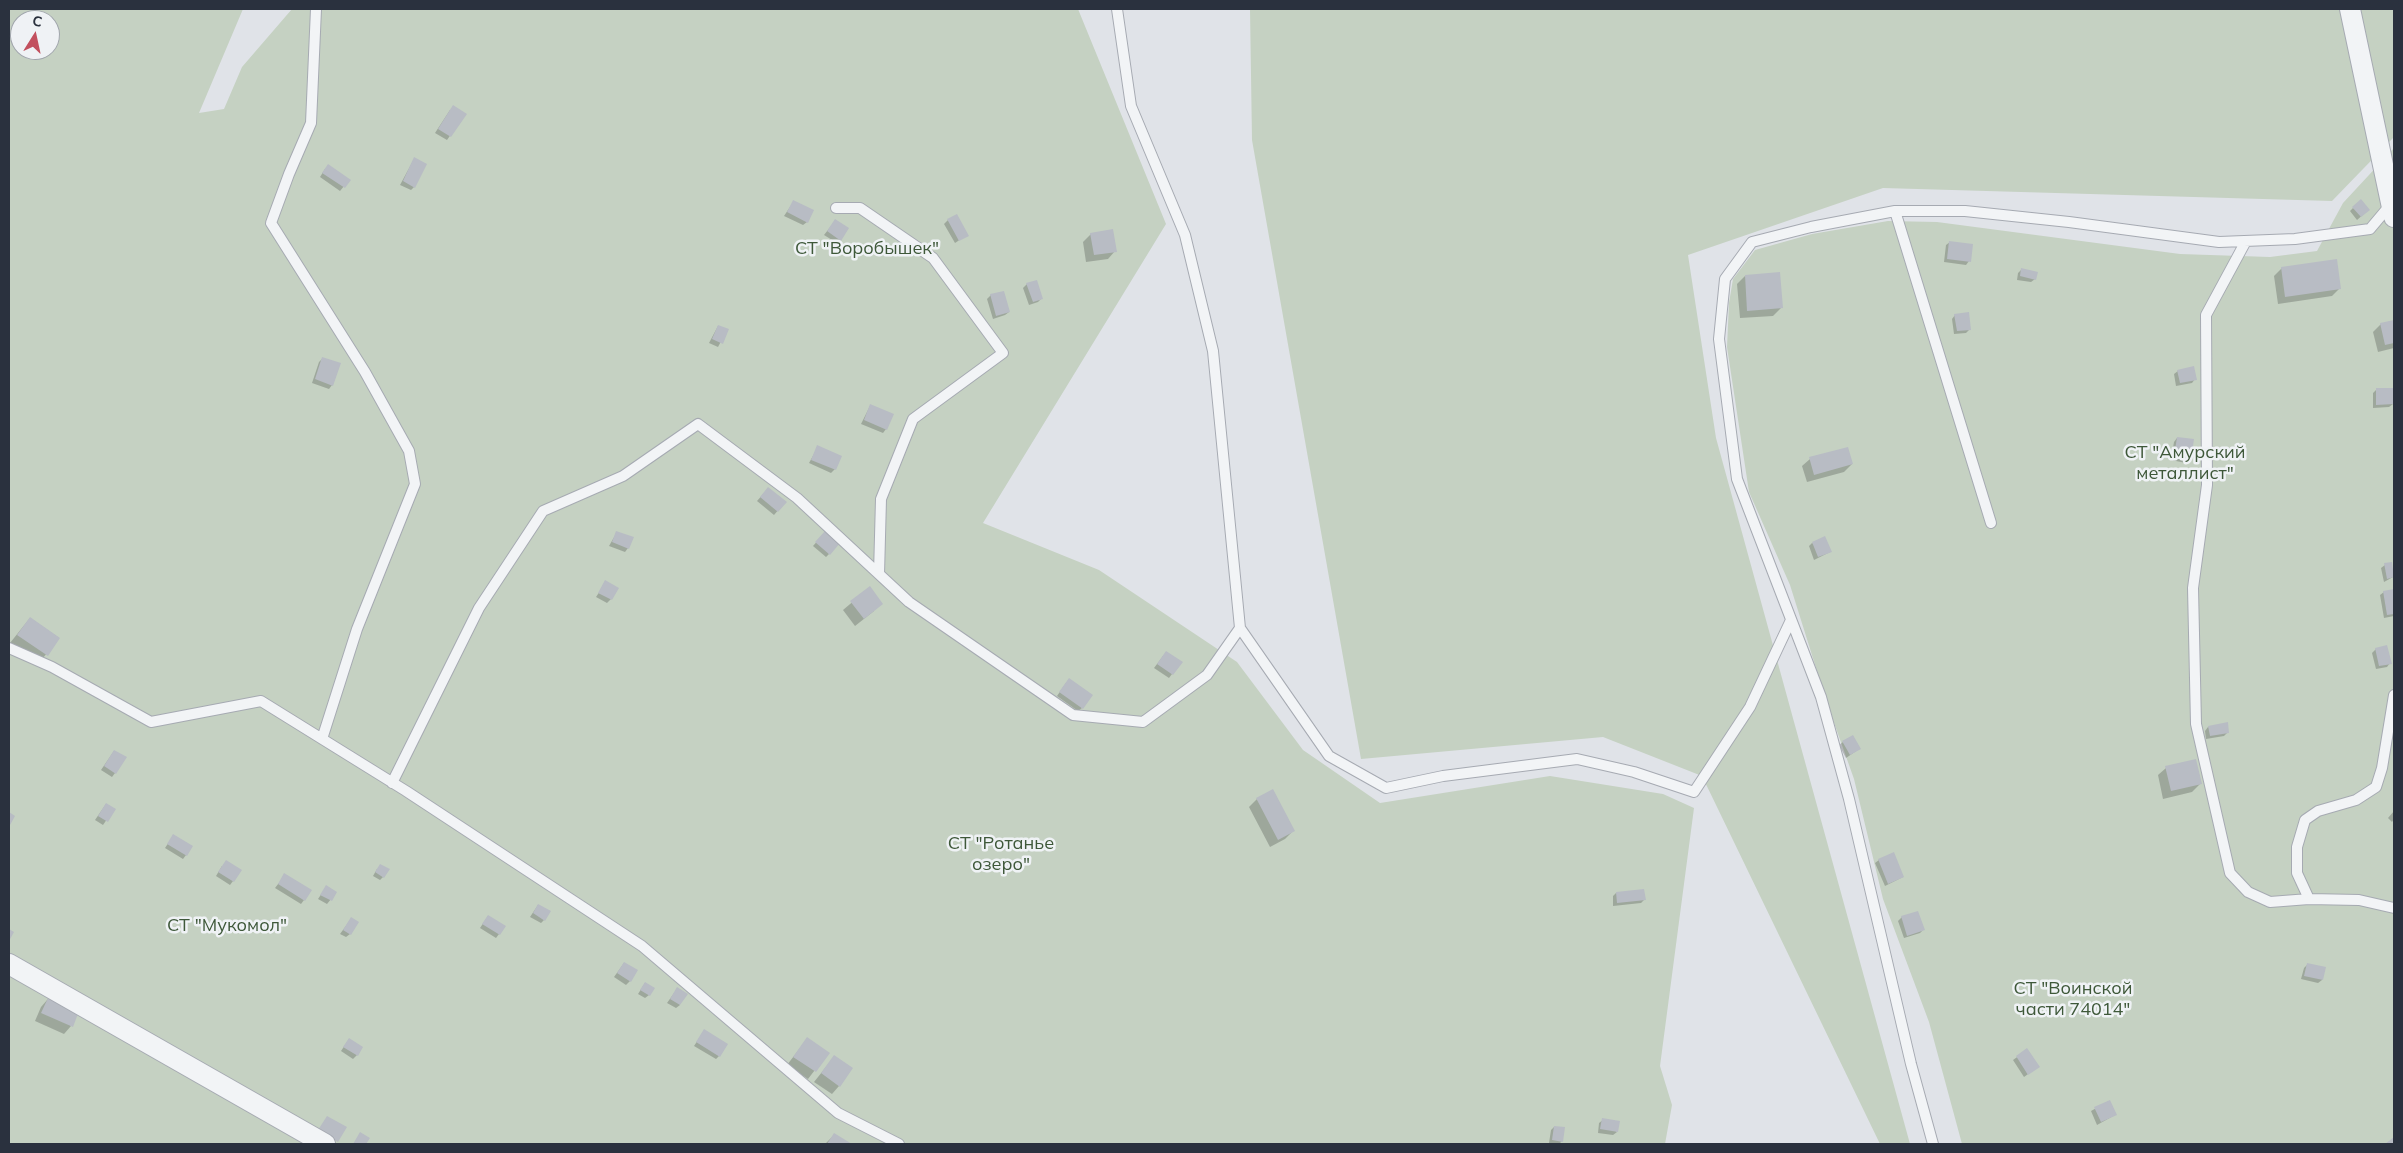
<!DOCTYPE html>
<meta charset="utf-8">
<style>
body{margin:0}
#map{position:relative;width:2403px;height:1153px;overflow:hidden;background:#e0e3e8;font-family:Mulish,sans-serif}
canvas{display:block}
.frame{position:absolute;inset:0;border:10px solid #2a313e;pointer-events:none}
.north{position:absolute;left:10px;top:10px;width:50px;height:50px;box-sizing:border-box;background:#eff2f5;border:1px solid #a0a5ac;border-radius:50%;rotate:10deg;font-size:14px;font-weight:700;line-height:20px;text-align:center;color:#2a313e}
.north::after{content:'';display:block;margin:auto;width:18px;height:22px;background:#c2505e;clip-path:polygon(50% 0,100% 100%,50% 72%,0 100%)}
</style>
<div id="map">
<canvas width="2403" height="1153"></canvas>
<div class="frame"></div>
<div class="north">С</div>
</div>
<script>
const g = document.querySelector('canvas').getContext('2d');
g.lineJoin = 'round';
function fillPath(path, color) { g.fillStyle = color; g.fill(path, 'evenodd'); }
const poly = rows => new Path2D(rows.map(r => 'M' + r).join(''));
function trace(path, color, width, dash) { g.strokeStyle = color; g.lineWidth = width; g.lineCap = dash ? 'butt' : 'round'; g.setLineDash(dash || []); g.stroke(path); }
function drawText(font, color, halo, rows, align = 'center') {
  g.font = font + ' Mulish,sans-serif'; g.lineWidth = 5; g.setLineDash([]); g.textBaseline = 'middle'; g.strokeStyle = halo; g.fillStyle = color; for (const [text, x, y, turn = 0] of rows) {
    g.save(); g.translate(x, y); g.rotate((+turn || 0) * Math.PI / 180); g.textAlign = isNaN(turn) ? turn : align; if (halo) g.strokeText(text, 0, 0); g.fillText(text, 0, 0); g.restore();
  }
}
fillPath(poly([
 [9,9,243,9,199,113,224,109,242,67,292,9,1078,9,1166,224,983,523,1099,570,1237,662,1303,750,1380,803,1550,776,1663,794,1694,808,1660,1066,1672,1105,1665,1144,9,1144],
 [20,20,50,20,50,50,20,50],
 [1250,9,2394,9,2394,137,2332,201,1883,188,1688,255,1716,438,1910,1144,1880,1144,1702,776,1603,737,1361,759,1252,140],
 [2394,148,2394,1144,1962,1144,1929,1022,1883,899,1854,779,1827,703,1790,585,1749,492,1727,347,1729,303,1733,279,1755,250,1812,234,1888,221,1937,222,2180,254,2270,257,2317,251,2343,203]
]), '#c5d1c2');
fillPath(poly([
 [450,110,465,114,447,140,435,133],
 [414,159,414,187,411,190,400,185],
 [325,169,349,180,340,191,320,177],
 [794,201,807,222,803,225,784,216],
 [2353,208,2365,213,2357,220,2350,211],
 [948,220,967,235,955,243,944,224],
 [835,221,840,240,837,243,824,235],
 [1091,234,1115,251,1108,259,1086,262,1083,242],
 [1950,242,1969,261,1966,265,1944,262,1946,245],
 [2282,268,2340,288,2332,296,2278,304,2274,276],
 [2021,270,2035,279,2031,282,2017,280,2018,273],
 [1745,276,1781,308,1773,316,1740,318,1737,284],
 [1027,284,1042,298,1038,302,1029,305,1023,288],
 [991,295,1009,312,1005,315,993,319,987,299],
 [1955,315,1970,329,1966,333,1954,334,1952,319],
 [2394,321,2394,348,2378,352,2373,332,2381,324],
 [718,326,727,330,718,347,709,343],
 [323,358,332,385,329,389,312,383,319,362],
 [2178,371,2195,379,2192,383,2176,386,2174,374],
 [2376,390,2393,404,2389,407,2373,408,2373,393],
 [870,406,886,429,883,433,861,424],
 [2177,438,2190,459,2186,463,2171,460,2174,442],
 [818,447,835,469,831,473,809,463],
 [1810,459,1852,464,1844,472,1807,482,1802,466],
 [765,492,785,502,774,515,757,501],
 [617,532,628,548,625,552,609,546],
 [822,536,829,554,826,557,813,546],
 [1812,543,1830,552,1814,560,1809,546],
 [2385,565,2393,577,2384,582,2381,568],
 [606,582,611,599,607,603,596,597],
 [869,588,874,611,855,626,843,610],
 [2394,590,2394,616,2384,618,2380,595,2384,592],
 [30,618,59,638,39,663,10,643],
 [2376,649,2390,663,2387,667,2376,669,2372,653],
 [1163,656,1172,674,1169,678,1154,668],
 [1066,683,1082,708,1078,711,1057,696],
 [2208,727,2228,732,2224,736,2206,739,2205,731],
 [1843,742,1859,749,1846,758,1839,745],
 [114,751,115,773,112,777,101,770],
 [2166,768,2200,784,2192,792,2163,799,2158,775],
 [1257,799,1293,831,1285,839,1270,847,1249,807],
 [106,804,114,809,103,825,95,820],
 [2394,811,2394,819,2392,822,2388,818],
 [173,836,186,855,183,859,165,848],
 [1879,860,1903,877,1885,886,1875,863],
 [222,866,233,881,230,885,216,876],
 [377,869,383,877,380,880,373,876],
 [285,875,304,900,301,904,275,888],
 [326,887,336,893,327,904,318,899],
 [1616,893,1644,900,1641,903,1613,906,1613,896],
 [538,905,544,920,541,923,530,917],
 [488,916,499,934,496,938,480,928],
 [1902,917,1923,930,1920,933,1904,938,1898,921],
 [351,919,350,934,346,937,340,934],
 [624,963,630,981,626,985,614,977],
 [2308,964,2325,968,2322,980,2318,983,2301,979,2304,968],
 [645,983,649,995,645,998,638,994],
 [677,989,680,1005,676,1008,667,1003],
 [48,999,71,1026,64,1034,35,1021,41,1007],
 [704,1031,719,1056,716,1059,694,1046],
 [349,1039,357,1055,353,1059,341,1051],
 [807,1039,828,1053,808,1079,787,1065],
 [2027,1050,2038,1067,2024,1077,2013,1060],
 [834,1057,839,1086,832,1094,814,1082],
 [2109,1101,2115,1115,2097,1125,2091,1111],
 [1603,1120,1617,1132,1613,1135,1598,1133,1599,1123],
 [1554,1127,1562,1141,1559,1144,1549,1143,1551,1130],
 [834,1135,850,1144,825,1144]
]), '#0003');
fillPath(poly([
 [453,105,467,114,451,137,438,129],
 [414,157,427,164,415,188,403,181],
 [328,164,351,180,345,188,322,173],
 [2361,199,2370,210,2361,217,2352,207],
 [793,200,814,210,808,223,787,212],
 [957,214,969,236,959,241,947,219],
 [835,219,849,228,841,241,827,231],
 [1113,229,1117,252,1094,255,1090,233],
 [1949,241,1973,244,1971,262,1947,259],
 [2337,259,2341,289,2285,297,2281,267],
 [2021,268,2038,272,2036,280,2020,276],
 [1780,272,1783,308,1747,311,1745,275],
 [1037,280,1043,299,1033,302,1026,283],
 [1004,291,1010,312,996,316,990,294],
 [1969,312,1971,330,1957,331,1954,314],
 [2394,320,2394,343,2385,345,2380,323],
 [718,325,729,329,723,344,712,339],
 [322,357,341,363,333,386,315,379],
 [2194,366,2197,380,2180,383,2177,370],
 [2376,388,2393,388,2394,404,2376,405],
 [870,404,894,414,887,430,864,420],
 [2177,437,2194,439,2191,460,2174,457],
 [817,445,842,456,836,470,811,460],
 [1848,447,1853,464,1814,475,1809,457],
 [768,487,787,502,778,512,760,497],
 [616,531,634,537,629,549,612,542],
 [825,531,840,543,830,555,815,542],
 [1825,536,1832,552,1818,557,1812,542],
 [2392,562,2394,577,2387,579,2384,563],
 [605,580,619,588,612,600,598,593],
 [870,586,883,604,864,619,850,601],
 [2394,589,2394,614,2387,615,2383,591],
 [30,617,60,638,48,656,17,635],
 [2387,645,2392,664,2379,666,2375,648],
 [1166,651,1183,662,1173,675,1157,664],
 [1069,678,1093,695,1083,709,1059,692],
 [2228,722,2229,733,2210,736,2208,726],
 [1853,735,1861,749,1850,755,1842,741],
 [114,750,127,757,116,774,104,766],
 [2196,759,2202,784,2171,791,2165,766],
 [1273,789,1295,831,1278,840,1256,798],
 [106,803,116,809,108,822,98,816],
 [9,812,15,816,9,827],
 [173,834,193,846,187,856,167,844],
 [1894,852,1904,877,1888,884,1878,859],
 [226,860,242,870,234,882,218,872],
 [380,864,390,869,384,878,375,872],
 [284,873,312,890,305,901,278,884],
 [326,885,337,892,332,901,320,895],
 [1644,889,1646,900,1617,903,1616,892],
 [538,904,551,911,545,921,533,913],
 [1918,911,1925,930,1907,936,1901,916],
 [488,915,506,926,500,935,482,924],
 [351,917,359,922,351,935,343,930],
 [9,929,14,932,9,941],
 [624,962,638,970,631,982,617,973],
 [2307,963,2326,967,2323,980,2304,976],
 [645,982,655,988,650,996,640,990],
 [677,987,688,994,680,1005,670,999],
 [48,998,79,1011,73,1027,41,1013],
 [704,1029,728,1044,720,1057,696,1042],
 [807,1037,830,1053,816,1072,793,1057],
 [349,1038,363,1047,358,1056,343,1047],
 [2027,1048,2040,1067,2028,1075,2016,1056],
 [834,1055,853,1068,840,1087,821,1073],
 [2110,1100,2117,1115,2101,1122,2094,1107],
 [327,1116,347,1127,338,1142,318,1130],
 [1602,1118,1620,1121,1618,1132,1600,1129],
 [1554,1126,1565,1127,1563,1142,1552,1140],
 [360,1132,370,1138,366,1144,353,1144],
 [834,1133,852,1144,827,1144],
 [2394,1137,2394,1144,2385,1144]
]), '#b8bcc4');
const service = poly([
 [316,9,311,123,289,174,271,223,365,372,409,451,415,484,357,629,322,739],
 [1117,9,1131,106,1185,235,1213,351,1240,628,1329,756,1386,788,1443,776,1577,759,1634,772,1694,792,1750,707,1791,620],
 [836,208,860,208,933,258,1003,353,913,419,881,499,879,574],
 [1895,211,1811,227,1752,242,1725,279,1719,339,1737,479,1821,697,1849,799,1911,1064,1933,1144],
 [2246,241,2206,315,2207,485,2193,588,2196,724,2230,873,2248,892,2270,902,2309,899,2359,900,2394,908],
 [1991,523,1895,211,1965,211,2069,222,2219,242,2295,239,2370,229,2391,204],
 [9,648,52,667,151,722,261,701,406,791,642,946,838,1113,899,1144],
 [392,783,479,608,543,511,623,476,698,424,797,498,909,602,1073,715,1143,722,1207,675,1240,628],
 [2309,899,2297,873,2297,847,2305,820,2318,811,2356,800,2376,787,2382,768,2394,695]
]);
const minor = poly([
 [2350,9,2394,217],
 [9,964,325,1144]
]);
trace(service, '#a6aab2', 12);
trace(minor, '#a6aab2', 22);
trace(service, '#f2f4f6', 10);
trace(minor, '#f2f4f6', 20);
drawText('18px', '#3e5839', '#eff2f5', [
 ["СТ \"Воробышек\"",867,249],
 ["СТ \"Амурский",2185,453],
 ["металлист\"",2185,474],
 ["СТ \"Ротанье",1001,844],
 ["озеро\"",1001,865],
 ["СТ \"Мукомол\"",227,926],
 ["СТ \"Воинской",2073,989],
 ["части 74014\"",2073,1010]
]);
</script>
